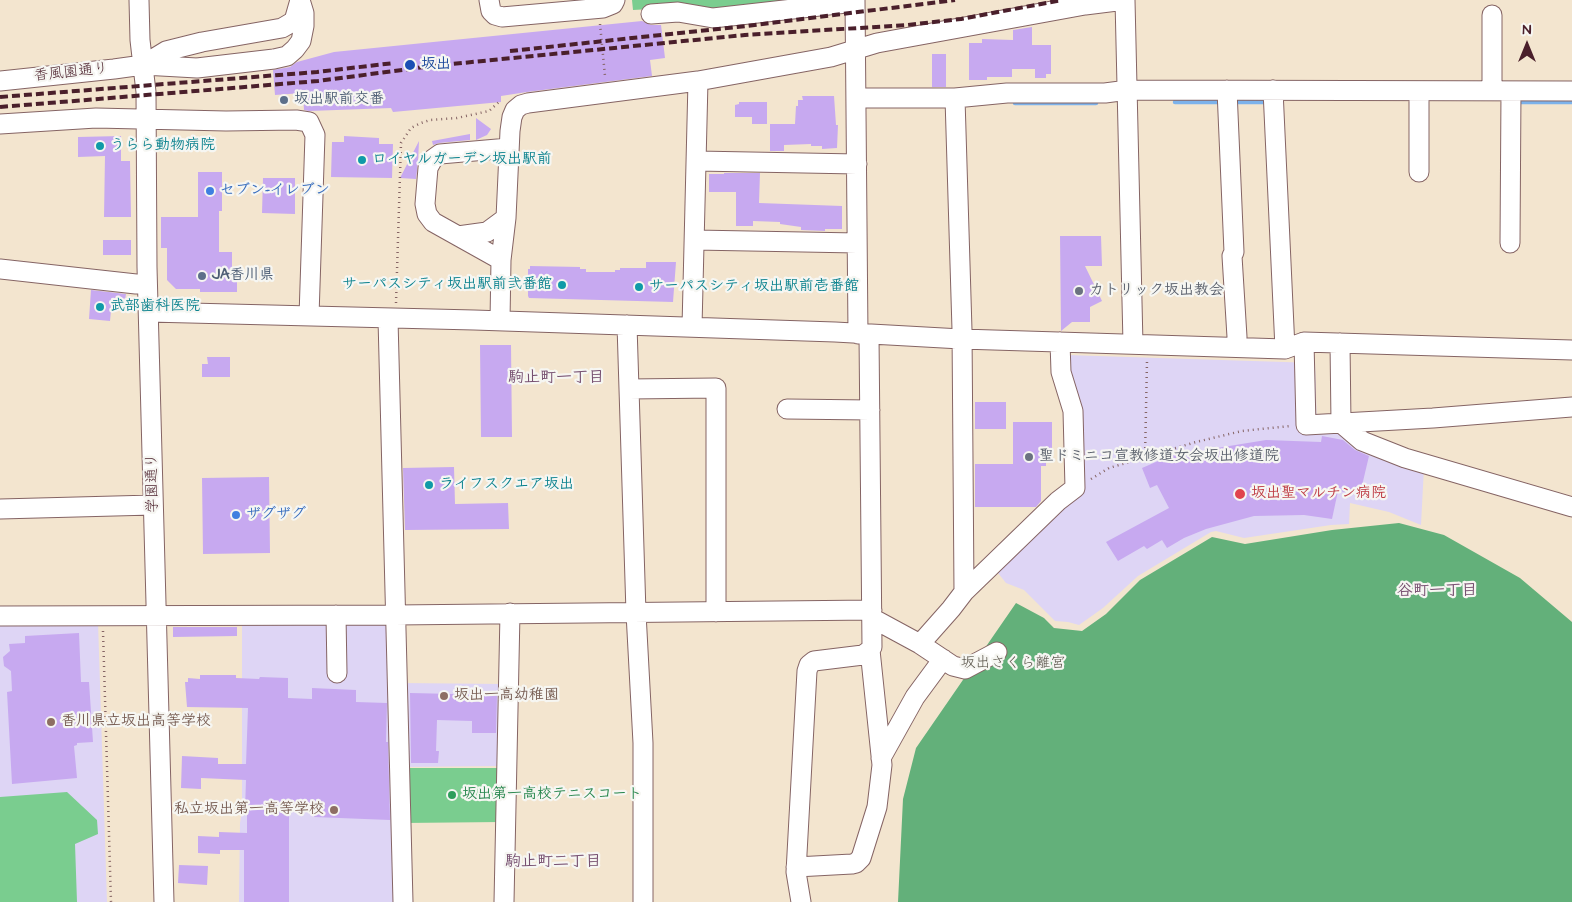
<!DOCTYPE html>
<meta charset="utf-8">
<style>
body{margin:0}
#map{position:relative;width:1572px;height:902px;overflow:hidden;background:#f3e5cf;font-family:"Architects Daughter",sans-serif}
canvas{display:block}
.north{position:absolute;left:1502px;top:20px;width:50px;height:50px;-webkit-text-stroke:4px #f6f6f2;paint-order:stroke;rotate:0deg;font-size:14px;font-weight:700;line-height:20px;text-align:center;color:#4a1f2b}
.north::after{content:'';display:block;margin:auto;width:18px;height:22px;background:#4a1f2b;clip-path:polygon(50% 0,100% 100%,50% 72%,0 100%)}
</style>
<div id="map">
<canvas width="1572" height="902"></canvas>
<div class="north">N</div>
</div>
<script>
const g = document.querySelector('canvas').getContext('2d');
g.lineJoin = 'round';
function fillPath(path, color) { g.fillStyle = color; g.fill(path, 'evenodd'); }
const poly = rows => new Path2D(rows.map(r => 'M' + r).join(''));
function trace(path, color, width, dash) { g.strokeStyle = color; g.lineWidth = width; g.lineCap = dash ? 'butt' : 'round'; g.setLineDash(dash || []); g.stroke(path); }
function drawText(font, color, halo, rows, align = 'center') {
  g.font = font + ' "Architects Daughter","Klee One",sans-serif'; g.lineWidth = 4.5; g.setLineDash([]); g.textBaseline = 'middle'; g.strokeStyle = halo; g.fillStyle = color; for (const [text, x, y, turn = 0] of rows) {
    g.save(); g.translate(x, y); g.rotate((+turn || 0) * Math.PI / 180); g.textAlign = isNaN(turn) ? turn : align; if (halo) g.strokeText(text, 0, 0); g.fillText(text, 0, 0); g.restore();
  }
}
fillPath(poly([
 [1066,355,1315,363,1317,430,1337,430,1424,467,1421,525,1389,512,1350,503,1349,524,1331,525,1244,538,1216,531,1211,532,1138,576,1103,608,1079,625,1068,622,1055,621,1024,590,1006,583,994,568,1067,485],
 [242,619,385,619,391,636,401,902,239,902,240,823,242,811],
 [98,622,107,902,0,902,0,623],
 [401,683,502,684,503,766,402,767]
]), '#ded5f5');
fillPath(poly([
 [632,0,819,0,715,12,668,8,633,10],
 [403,768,501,768,501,822,403,823],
 [67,792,97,820,98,834,75,844,77,902,0,902,0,797]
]), '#7acd8f');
fillPath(poly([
 [1399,523,1444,535,1520,578,1572,622,1572,902,898,902,903,799,916,748,1016,603,1044,618,1054,628,1082,631,1106,614,1140,580,1212,537,1245,544,1332,530]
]), '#63b07a');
trace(poly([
 [1175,102,1224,102],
 [1232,102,1269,102],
 [1516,102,1572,102],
 [1015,103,1096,103]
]), '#7cb2eb', 4.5);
fillPath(poly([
 [642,21,651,25,661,25,665,58,650,60,652,76,527,92,501,96,501,102,393,112,391,108,309,111,304,110,303,93,275,95,273,70,290,67,297,62,334,52],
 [1032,27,1032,45,1051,45,1051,74,1046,74,1046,78,1035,78,1035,69,1012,69,1012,77,987,77,987,80,969,80,969,43,982,43,982,39,1013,40,1013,30],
 [932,54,946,54,946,87,932,87],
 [802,96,834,96,836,125,838,125,837,148,822,149,822,146,811,146,811,144,784,145,784,151,770,151,770,124,795,124,796,106,798,106,798,100,803,100],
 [739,102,767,102,767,124,752,124,752,117,735,117,735,105,739,104],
 [476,118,491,129,487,135,476,140],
 [470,134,470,140,439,143,433,145,432,141],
 [121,136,121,161,130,161,131,217,104,217,105,156,78,157,78,137],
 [344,136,379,138,379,144,393,144,392,178,331,177,332,142,344,142],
 [419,141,418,162,416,179,400,178],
 [198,172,222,172,222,211,219,211,219,252,232,252,232,271,237,271,237,292,200,292,200,289,176,289,167,280,167,248,161,248,161,217,198,217],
 [724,173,760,173,759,203,842,206,842,229,825,229,825,231,801,230,801,227,780,224,780,222,753,221,753,226,736,226,736,192,709,192,709,174,724,174],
 [263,178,295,178,295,214,262,213],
 [1060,236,1101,236,1102,266,1085,266,1102,301,1090,307,1090,322,1072,322,1061,331],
 [103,240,131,240,131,255,103,255],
 [646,262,676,262,673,302,529,298,528,296,528,269,530,269,530,266,580,267,580,269,586,269,586,272,615,272,615,270,620,270,620,268,646,268],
 [91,290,126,294,125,300,112,299,110,321,89,319],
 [480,345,511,345,512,437,481,437],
 [207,357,230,357,230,377,202,377,202,364,208,364],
 [975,402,1006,402,1006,429,975,429],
 [1013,422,1052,422,1052,450,1046,450,1046,466,1041,466,1041,501,1036,507,975,507,975,464,1013,464],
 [1322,436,1343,440,1355,450,1369,456,1360,494,1338,491,1332,519,1304,515,1254,516,1206,529,1184,538,1167,548,1162,540,1147,549,1144,546,1118,561,1106,542,1169,508,1157,485,1150,488,1142,468,1179,452,1182,459,1217,448,1266,440,1321,442],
 [454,467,455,504,508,503,509,529,405,530,403,468],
 [269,477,270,553,203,554,202,478],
 [173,627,237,627,237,636,173,637],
 [79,633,81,682,89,682,93,742,77,743,77,745,74,746,77,778,12,784,7,692,12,691,11,671,4,666,3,657,10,651,9,644,25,643,25,636],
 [200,675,236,675,236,678,259,679,260,677,288,678,288,698,312,699,312,688,356,690,356,702,387,703,386,742,388,742,390,820,314,817,314,813,289,812,289,902,244,902,244,850,220,850,220,854,198,853,198,836,219,837,219,832,247,833,247,810,245,810,246,780,201,778,201,789,181,788,182,756,218,758,218,764,246,764,248,708,187,707,185,682,188,682,188,678,200,679],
 [410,693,497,695,496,733,472,733,472,721,437,720,436,751,439,751,438,763,411,763],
 [179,865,208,866,207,885,178,883]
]), '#c7a9f0');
const minor = poly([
 [139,0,140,40,146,92,147,267,164,902],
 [489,0,491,11,495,15,502,17,603,8,613,4,615,0],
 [855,0,858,334],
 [651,14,678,12,713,18,855,2],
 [1492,15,1492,91],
 [143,65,166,51,202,42,282,28,294,21,300,0],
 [0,81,114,69,143,65,197,68,274,59,287,56,295,49,301,41,304,26,304,13,300,0],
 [1227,90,1234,252,1232,256,1237,337,1236,347],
 [1273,90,1285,349],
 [856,98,955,98,1007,93,1105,93,1128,90,1572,91],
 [955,98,962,330,964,592],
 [0,124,96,118,226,121,296,120,309,122,315,135,309,316],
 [697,161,857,164],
 [1419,172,1419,91],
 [458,236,487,232,506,218],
 [695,240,857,243],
 [1510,243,1511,91],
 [501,260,433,222,427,214,425,204,428,168,433,159,440,154,509,148],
 [0,269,136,284,147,283],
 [149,312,474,320,835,332,961,339,1285,349,1304,342,1572,350],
 [388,319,403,902],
 [500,321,501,260,506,218,510,131,512,117,515,110,521,105,528,103,698,81,831,57,877,43,1085,5,1125,0,1133,344],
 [627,325,636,613,643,743,643,902],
 [692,327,698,81],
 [1304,342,1306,425,1433,418,1572,407],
 [1340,343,1341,423,1362,441,1405,458,1572,507],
 [629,389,716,388,716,612],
 [787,409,870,410],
 [0,509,153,505],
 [336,615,337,673],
 [0,616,395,615,872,610],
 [872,618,920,644,953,666,965,669,997,652],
 [920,644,951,609,964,592,1058,501,1075,488,1073,411,1061,372,1060,342],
 [881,758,915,697,943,659],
 [796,867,852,864,856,863,861,858,877,807,882,765,870,650],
 [504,902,510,613],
 [801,902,796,872,807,671,809,665,814,661,863,655,870,650,872,647,869,335]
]);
trace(minor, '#856464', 21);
trace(poly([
 [600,24,605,76],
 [396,303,401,143,411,128,421,123,430,120,457,118,489,111,499,102],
 [1145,458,1147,361],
 [1091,479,1109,468,1196,442,1242,431,1290,426],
 [103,631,111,902]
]), '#856464', 2.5, [1, 4]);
trace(minor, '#fff', 19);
trace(poly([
 [510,51,746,26,955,0],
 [0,97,317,72,394,63],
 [0,107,318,81,432,66,745,35,907,25,961,19,1062,0]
]), '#4a1f2b', 4, [8, 4]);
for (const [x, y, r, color] of [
 [410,65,6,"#1a4fb4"],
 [284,100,5,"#5c6f8a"],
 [100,146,5,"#0f9aa8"],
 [362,160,5,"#0f9aa8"],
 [210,191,5,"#3f7fe0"],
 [202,276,5,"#5c6f8a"],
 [562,285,5,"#0f9aa8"],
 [639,287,5,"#0f9aa8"],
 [1079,291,5,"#6b7280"],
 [100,307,5,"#0f9aa8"],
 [1029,457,5,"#6b7280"],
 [429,485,5,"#0f9aa8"],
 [1240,494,6,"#e0444e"],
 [236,515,5,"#3f7fe0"],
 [444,696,5,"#8d6e63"],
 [51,722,5,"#8d6e63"],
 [452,795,5,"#2e9e5b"],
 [334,810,5,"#8d6e63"]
]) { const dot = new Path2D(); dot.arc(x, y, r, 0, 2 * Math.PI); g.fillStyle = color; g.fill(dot); trace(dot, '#f6f6f2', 2); }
drawText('bold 15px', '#164399', '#f6f6f2', [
 ["坂出",421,65]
], 'left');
drawText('15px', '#4a1f2b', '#f6f6f2', [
 ["香風園通り",71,73,-6],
 ["学園通り",153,483,-91]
]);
drawText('bold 15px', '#4e5e75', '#f6f6f2', [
 ["坂出駅前交番",294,100],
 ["JA香川県",212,276]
], 'left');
drawText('bold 15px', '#0d838f', '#f6f6f2', [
 ["うらら動物病院",110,146],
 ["ロイヤルガーデン坂出駅前",372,160],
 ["サーパスシティ坂出駅前弐番館",552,285,"right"],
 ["サーパスシティ坂出駅前壱番館",649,287],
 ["武部歯科医院",110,307],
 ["ライフスクエア坂出",439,485]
], 'left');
drawText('bold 15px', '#366cbe', '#f6f6f2', [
 ["セブン-イレブン",220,191],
 ["ザグザグ",246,515]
], 'left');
drawText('bold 15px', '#5b616d', '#f6f6f2', [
 ["カトリック坂出教会",1089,291],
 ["聖ドミニコ宣教修道女会坂出修道院",1039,457]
], 'left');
drawText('bold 15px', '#be3a42', '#f6f6f2', [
 ["坂出聖マルチン病院",1251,494]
], 'left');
drawText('15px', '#585349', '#f6f6f2', [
 ["坂出さくら離宮",1013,664]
]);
drawText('bold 15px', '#785e54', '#f6f6f2', [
 ["坂出一高幼稚園",454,696],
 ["香川県立坂出高等学校",61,722],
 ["私立坂出第一高等学校",324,810,"right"]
], 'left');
drawText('bold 15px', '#27864d', '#f6f6f2', [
 ["坂出第一高校テニスコート",462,795]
], 'left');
drawText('bold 16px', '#764f70', '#f6f6f2', [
 ["駒止町一丁目",556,379],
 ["谷町一丁目",1437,592],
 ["駒止町二丁目",553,863]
]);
</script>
